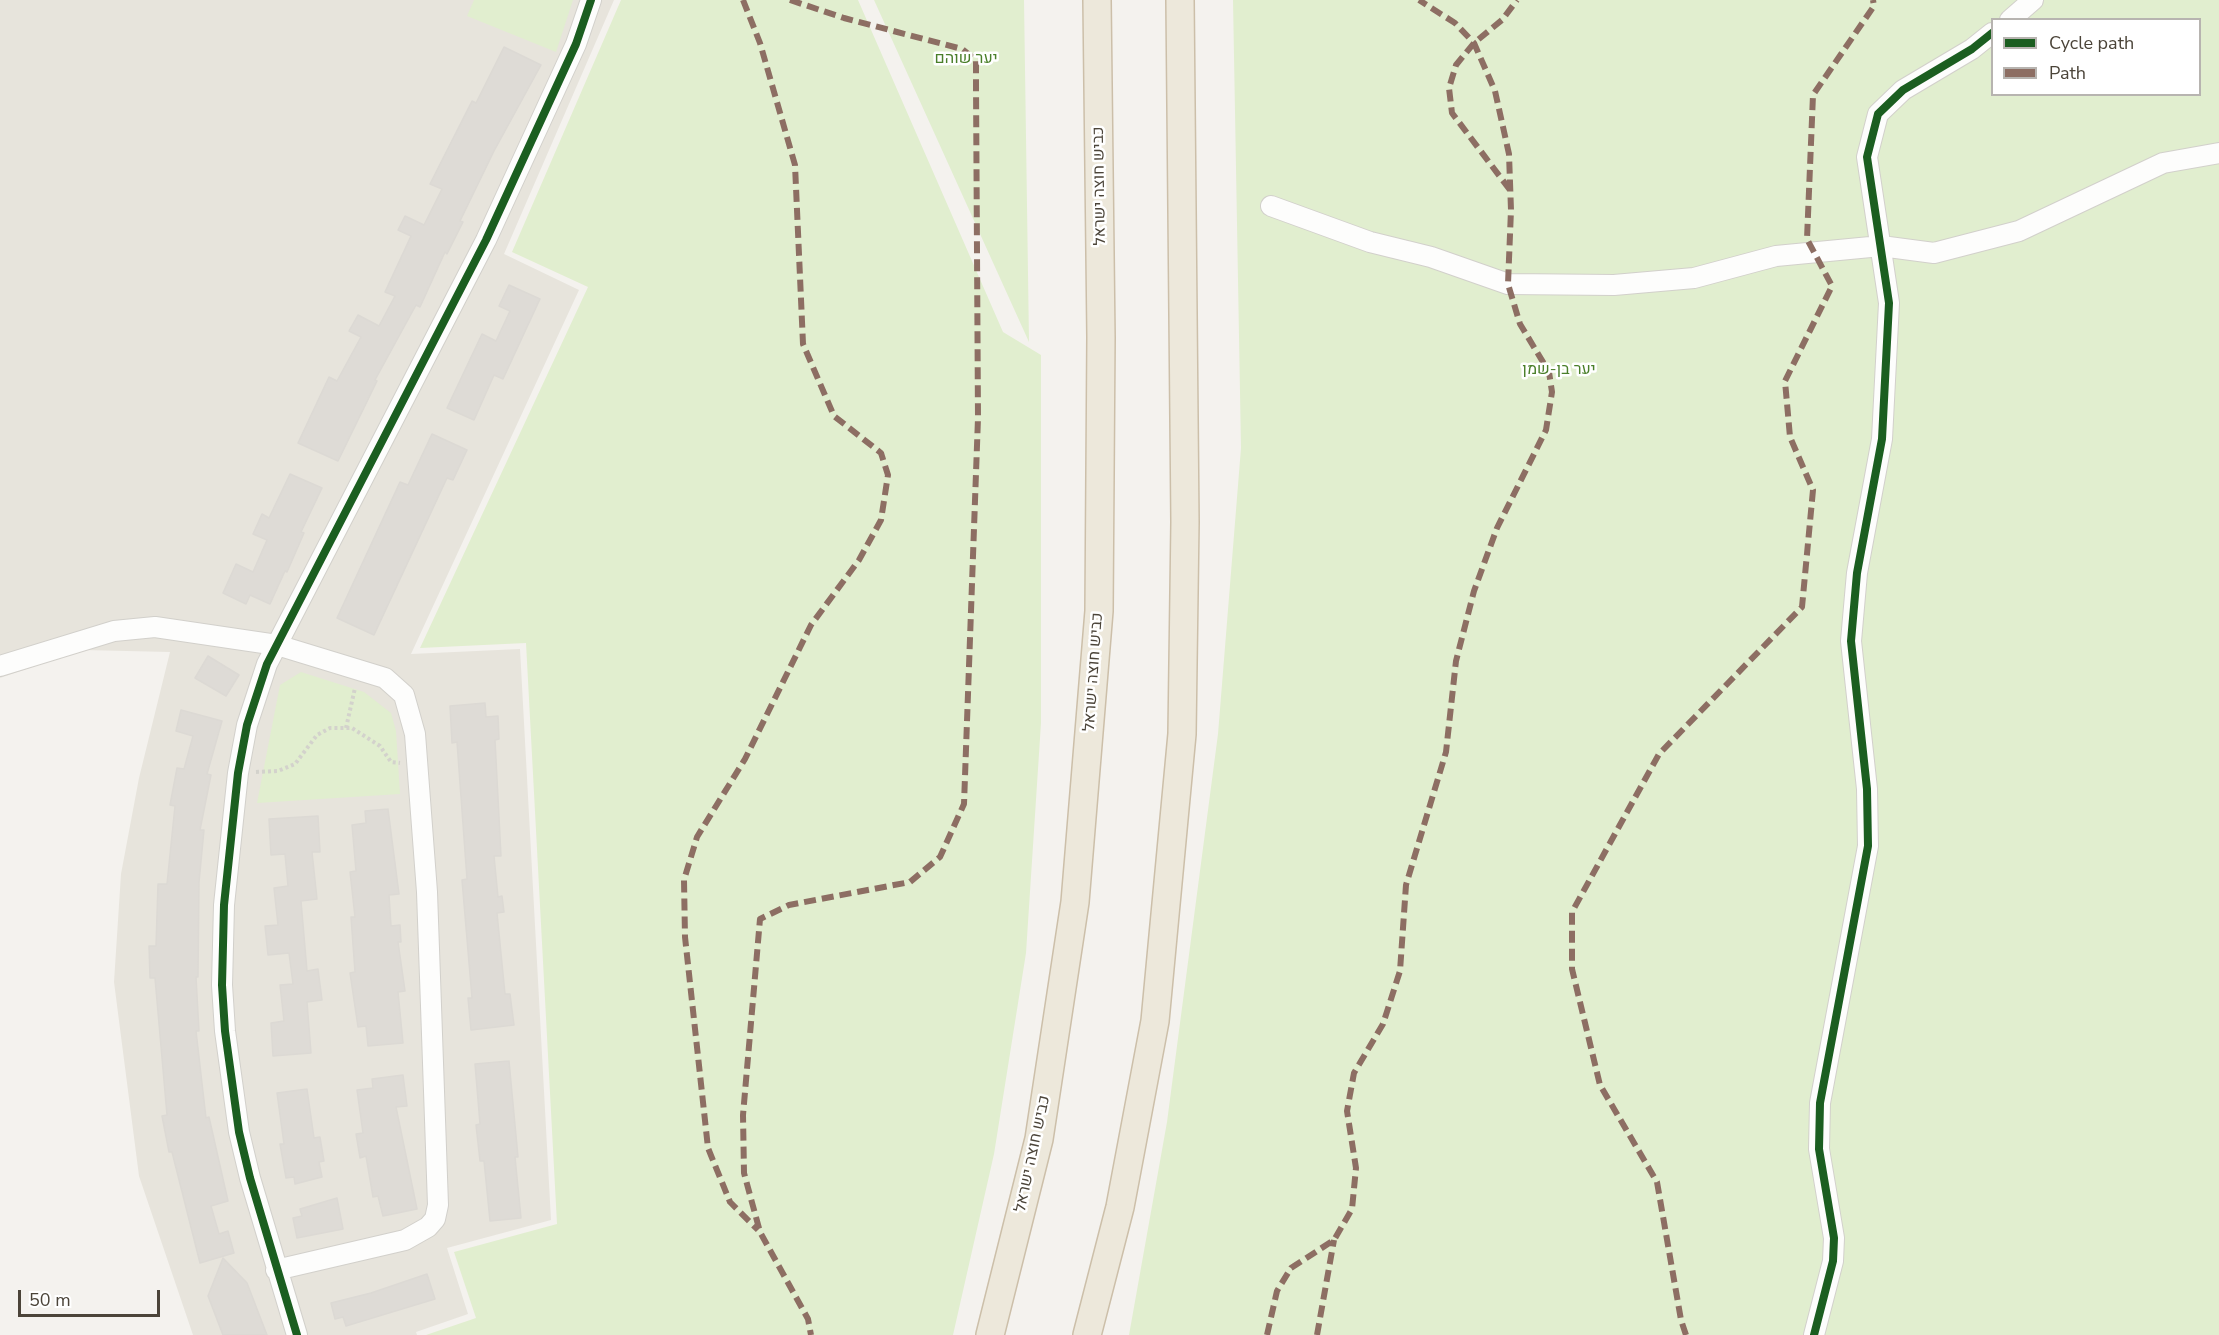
<!DOCTYPE html>
<meta charset="utf-8">
<style>
body{margin:0}
#map{position:relative;width:2219px;height:1335px;overflow:hidden;background:#f4f2ee;font-family:"Nunito Sans",sans-serif}
canvas{display:block}
.legend{position:absolute;left:1991px;top:18px;width:210px;height:78px;box-sizing:border-box;background:#fff;border:2px solid #b7b4b0;margin:0;padding:8px 10px;list-style:none;font-size:18px;color:#4b4439}
.legend li{display:flex;align-items:center;gap:12px;height:30px}
.legend b{width:30px;border:2px solid #b7b4b0}
.scale{position:absolute;left:18px;top:1290px;width:142px;height:27px;box-sizing:border-box;border:3px solid #4b4439;border-top:0;padding-left:8px;font-size:18px;line-height:21px;white-space:nowrap;color:#4b4439;-webkit-text-stroke:4px #fff;paint-order:stroke}
</style>
<div id="map">
<canvas width="2219" height="1335"></canvas>
<ul class="legend">
<li><b style="height:8px;background:#1b5e20"></b>Cycle path</li>
<li><b style="height:8px;background:#8d6e63"></b>Path</li>
</ul>
<div class="scale">50 m</div>
</div>
<script>
const g = document.querySelector('canvas').getContext('2d');
g.lineJoin = 'round';
function fillPath(path, color) { g.fillStyle = color; g.fill(path, 'evenodd'); }
const poly = rows => new Path2D(rows.map(r => 'M' + r).join(''));
function trace(path, color, width, dash) { g.strokeStyle = color; g.lineWidth = width; g.lineCap = dash ? 'butt' : 'round'; g.setLineDash(dash || []); g.stroke(path); }
function drawText(font, color, halo, rows, align = 'center') {
  g.font = font + ' "Nunito Sans",Heebo,sans-serif'; g.lineWidth = 5; g.setLineDash([]); g.textBaseline = 'middle'; g.strokeStyle = halo; g.fillStyle = color; for (const [text, x, y, turn = 0] of rows) {
    g.save(); g.translate(x, y); g.rotate((+turn || 0) * Math.PI / 180); g.textAlign = isNaN(turn) ? turn : align; if (halo) g.strokeText(text, 0, 0); g.fillText(text, 0, 0); g.restore();
  }
}
fillPath(poly([
 [0,0,614,0,504,254,579,290,411,654,520,649,551,1220,447,1248,468,1314,416,1332,417,1335,193,1335,139,1176,114,982,121,874,139,778,170,652,83,650,0,678]
]), '#e7e4dc');
fillPath(poly([
 [474,0,573,0,556,52,467,16],
 [621,0,858,0,1003,332,1041,355,1041,723,1026,953,994,1154,953,1335,426,1335,476,1318,454,1252,557,1224,526,643,420,648,588,287,512,252],
 [874,0,1024,0,1029,342],
 [1233,0,2219,0,2219,1335,1129,1335,1167,1122,1218,734,1241,448],
 [1992,20,2200,20,2200,94,1992,94],
 [301,672,364,692,391,713,396,731,400,794,257,803,280,685]
]), '#e1eecf');
const building = poly([
 [504,47,541,65,494,151,460,221,463,222,447,254,445,252,420,307,416,305,375,380,377,381,338,461,298,443,329,377,337,381,361,337,349,331,358,315,379,326,395,296,385,292,411,236,398,230,405,216,424,225,442,189,430,184,472,101,476,103,504,47],
 [509,285,540,299,503,379,494,375,474,420,447,408,482,334,496,341,510,311,499,306,509,285],
 [432,434,467,450,453,480,447,478,374,635,337,618,400,482,408,485,432,434],
 [290,474,322,488,301,532,304,533,287,572,285,571,270,604,250,595,246,604,223,593,236,564,253,572,267,540,253,534,262,514,269,518,290,474],
 [208,656,239,675,226,696,195,678,208,656],
 [485,703,486,717,498,716,499,739,495,740,501,856,494,856,498,897,502,896,504,912,497,913,505,994,510,994,514,1025,471,1030,468,998,472,998,462,880,467,879,457,742,452,743,450,706,485,703],
 [181,710,222,721,207,774,211,775,200,830,204,830,199,882,198,977,196,977,199,1031,196,1031,206,1118,209,1117,228,1201,211,1206,219,1234,228,1231,234,1253,200,1263,172,1152,169,1152,162,1116,167,1115,155,978,150,978,149,946,156,946,158,884,167,884,175,806,170,805,177,768,184,769,193,736,176,731,181,710],
 [388,809,399,894,389,895,391,926,400,925,401,942,398,942,405,991,398,992,403,1043,368,1046,366,1026,358,1027,350,973,355,972,351,917,355,917,350,872,356,871,352,825,366,823,365,811,388,809],
 [318,816,320,852,312,852,317,899,301,901,307,971,318,969,322,1000,307,1002,311,1053,273,1056,271,1023,284,1021,280,985,293,984,289,953,268,955,265,926,278,925,274,888,288,886,285,854,271,855,269,819,318,816],
 [509,1061,518,1157,515,1157,521,1218,490,1221,484,1161,480,1161,476,1125,480,1124,475,1064,509,1061],
 [403,1075,407,1106,396,1107,417,1209,383,1216,378,1196,373,1197,366,1156,360,1158,356,1134,363,1133,357,1090,373,1088,372,1079,403,1075],
 [307,1089,314,1138,320,1137,324,1161,319,1162,322,1177,295,1184,294,1177,286,1178,280,1144,284,1144,277,1093,307,1089],
 [337,1198,343,1229,297,1238,293,1218,302,1216,300,1209,337,1198],
 [223,1258,247,1283,267,1335,223,1335,208,1296,223,1258],
 [427,1274,435,1299,346,1326,343,1317,335,1319,331,1303,371,1293,427,1274]
]);
fillPath(building, '#dedbd6');
trace(building, '#dcd9d4', 1.5);
const minor = poly([
 [2010,20,2033,0],
 [1271,206,1370,242,1431,257,1508,284,1614,285,1694,278,1776,256,1881,246,1934,253,2019,231,2163,163,2219,153],
 [0,666,114,631,155,627,277,645,385,678,404,695,415,734,427,892,438,1205,435,1219,428,1227,405,1240,276,1270],
 [297,1335,250,1178,239,1132,225,1031,222,985,224,905,238,773,247,725,267,664,486,240,576,44,591,0],
 [1814,1335,1833,1261,1834,1238,1819,1149,1820,1103,1868,846,1867,789,1851,641,1857,573,1882,439,1889,303,1867,157,1878,114,1903,90,1972,49,1992,33]
]);
const highway = poly([
 [990,1335,1039,1139,1075,902,1099,611,1101,337,1097,0],
 [1087,1335,1120,1207,1155,1021,1182,734,1185,522,1180,0]
]);
trace(minor, '#d2d0cb', 22);
trace(highway, '#ccbfa9', 30);
trace(poly([
 [346,728,355,688],
 [256,772,278,771,295,764,317,735,330,728,352,728,380,746,391,762,400,763]
]), '#d3d2cc', 4, [3, 3]);
trace(minor, '#fdfdfc', 20);
trace(highway, '#ede8db', 27);
trace(poly([
 [743,0,760,43,795,165,803,344,834,416,881,453,888,475,881,520,859,560,811,625,745,759,697,837,684,880,685,937,708,1148,730,1202,758,1230],
 [790,0,844,18,962,49,976,60,976,84,978,418,964,804,940,857,910,882,789,905,760,919,743,1115,744,1173,760,1232,808,1319,811,1335],
 [1510,190,1452,113,1449,88,1456,65,1474,43,1502,20,1517,0],
 [1267,1335,1277,1291,1291,1268,1334,1240,1352,1209,1356,1168,1347,1111,1354,1073,1383,1024,1400,971,1406,885,1446,752,1456,661,1474,591,1497,528,1546,430,1552,392,1549,372,1520,324,1508,284,1511,210,1509,154,1495,91,1474,43,1455,23,1419,0],
 [1317,1335,1334,1240],
 [1686,1335,1681,1320,1657,1182,1600,1085,1572,969,1572,912,1659,754,1802,607,1813,490,1790,437,1785,381,1832,286,1807,239,1813,95,1874,6,1873,0]
]), '#8d6e63', 6, [12, 6]);
trace(poly([
 [297,1335,250,1178,239,1132,225,1031,222,985,224,905,238,773,247,725,267,664,486,240,576,44,591,0],
 [1814,1335,1833,1261,1834,1238,1819,1149,1820,1103,1868,846,1867,789,1851,641,1857,573,1882,439,1889,303,1867,157,1878,114,1903,90,1972,49,1992,33]
]), '#1b5e20', 8);
drawText('16px', '#4a7f2a', '#fff', [
 ["יער שוהם",966,59],
 ["יער בן-שמן",1559,370]
]);
drawText('16px', '#4b4439', '#fff', [
 ["כביש חוצה ישראל",1100,186,-91],
 ["כביש חוצה ישראל",1094,672,-86],
 ["כביש חוצה ישראל",1033,1154,-78]
]);
</script>
